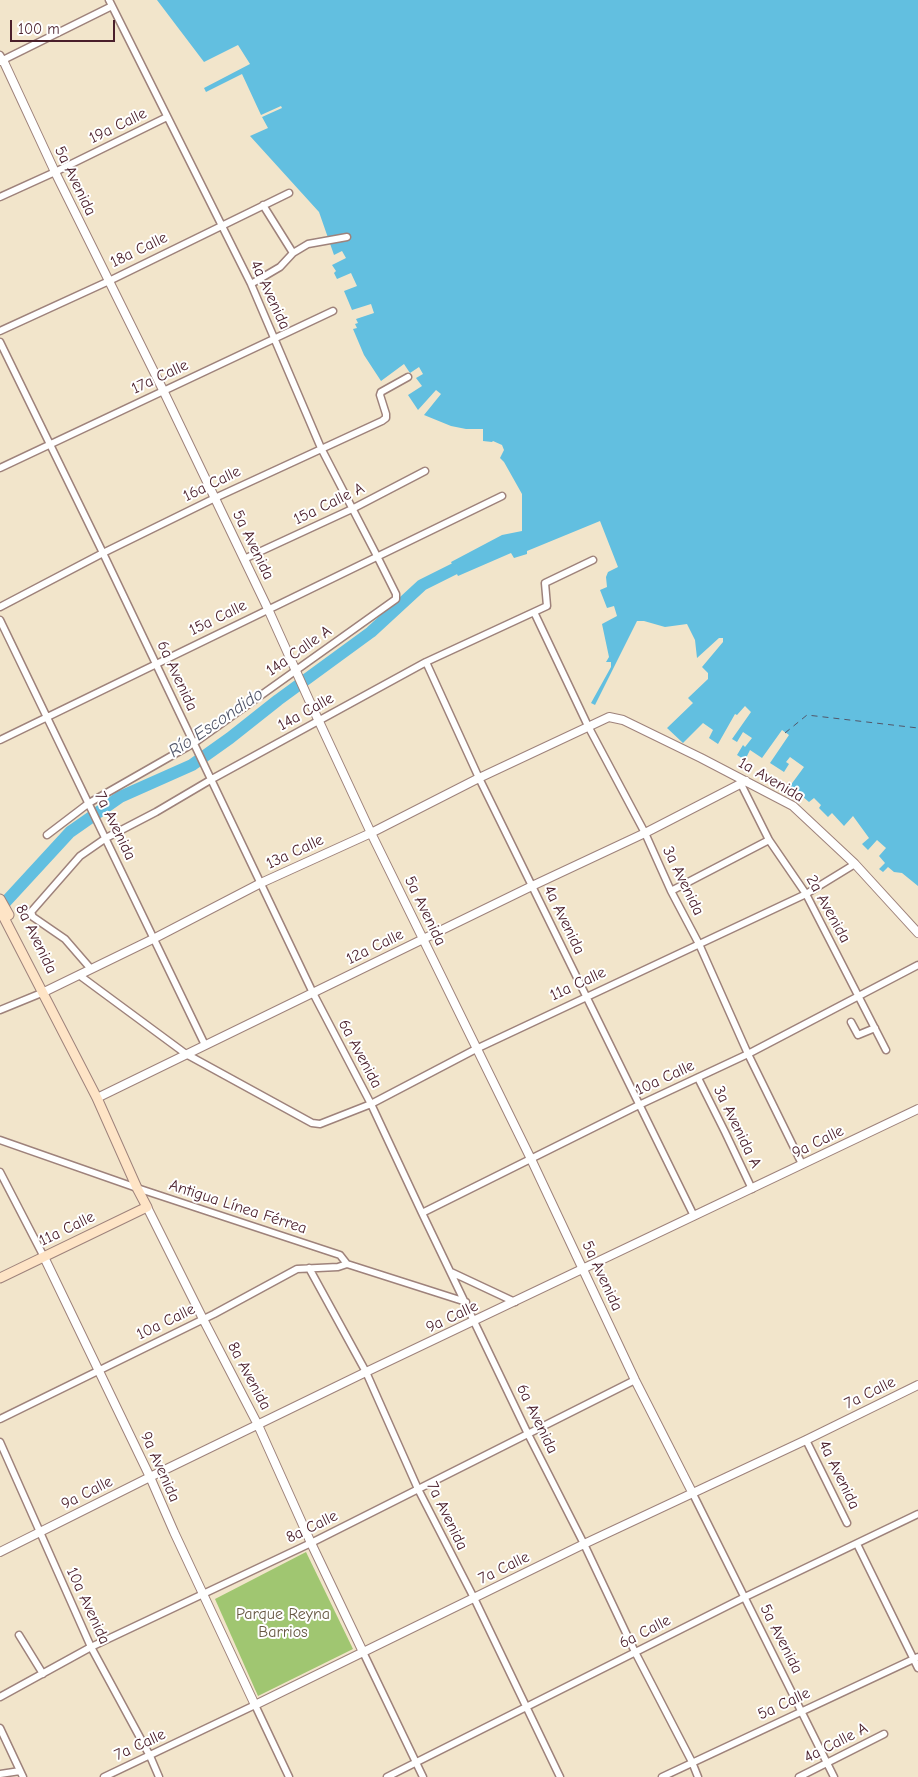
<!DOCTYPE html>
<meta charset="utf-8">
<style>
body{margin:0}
#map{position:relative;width:918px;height:1777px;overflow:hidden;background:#f2e5cb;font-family:"Comic Neue",sans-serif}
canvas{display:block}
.scale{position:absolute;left:10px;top:20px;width:105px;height:22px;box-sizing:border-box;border:2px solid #4a1f2b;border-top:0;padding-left:6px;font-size:15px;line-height:18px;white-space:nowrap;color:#4a1f2b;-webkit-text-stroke:4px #fff;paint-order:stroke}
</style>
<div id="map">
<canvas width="918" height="1777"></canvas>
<div class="scale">100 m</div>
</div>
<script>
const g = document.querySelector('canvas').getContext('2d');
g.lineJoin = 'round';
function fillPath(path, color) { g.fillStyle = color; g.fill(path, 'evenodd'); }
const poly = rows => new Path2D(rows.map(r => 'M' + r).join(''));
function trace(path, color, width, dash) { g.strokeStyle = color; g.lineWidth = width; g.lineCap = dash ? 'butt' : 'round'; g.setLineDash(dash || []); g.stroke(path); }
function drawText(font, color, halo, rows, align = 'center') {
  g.font = font + ' "Comic Neue",sans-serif'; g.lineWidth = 4; g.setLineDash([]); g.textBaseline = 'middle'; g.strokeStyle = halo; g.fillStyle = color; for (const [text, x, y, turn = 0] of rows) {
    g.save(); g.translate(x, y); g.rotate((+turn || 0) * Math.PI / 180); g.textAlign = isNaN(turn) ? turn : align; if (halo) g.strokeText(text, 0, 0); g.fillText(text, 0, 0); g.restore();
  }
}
fillPath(poly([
 [306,1552,353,1649,258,1696,215,1599]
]), '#a0c671');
fillPath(poly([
 [157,0,918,0,918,886,902,873,894,872,888,867,883,872,879,869,885,863,879,856,886,848,877,840,868,850,862,844,869,838,853,816,844,826,832,813,828,817,819,808,821,805,814,798,809,802,790,786,804,767,790,757,786,762,789,764,784,772,770,763,789,735,782,730,762,758,750,750,745,760,737,755,743,745,745,747,752,738,743,732,737,742,732,739,751,712,745,706,737,715,735,714,718,744,709,738,713,730,703,723,683,743,667,728,693,703,688,698,708,679,708,673,702,667,723,642,723,638,719,638,697,658,695,640,687,624,665,627,644,621,637,621,595,705,591,703,611,667,611,662,606,662,609,657,602,624,617,616,614,606,607,608,600,590,607,587,606,577,608,572,618,567,600,521,527,551,527,554,514,558,511,553,458,576,451,562,502,535,522,531,522,494,504,462,500,458,504,450,502,445,493,441,492,442,483,441,483,429,466,429,451,426,424,415,441,394,436,390,418,410,408,395,422,386,416,378,423,374,419,367,410,373,404,364,381,381,364,355,353,329,357,328,355,324,358,323,356,319,374,313,371,304,352,310,344,291,357,286,351,273,337,279,334,273,336,271,332,265,346,258,342,251,334,255,319,212,250,136,268,128,262,117,282,108,281,106,261,115,242,74,206,92,204,88,250,64,238,45,204,62]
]), '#62bfe0');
trace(poly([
 [0,908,70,832,120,797,192,765,230,738,278,700,371,632,422,585,454,569]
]), '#62bfe0', 12);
trace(poly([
 [785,733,807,715,918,728]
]), '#52576a', 1, [6, 5]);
const minor = poly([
 [0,55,3,60,112,6],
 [0,197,55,172,167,117],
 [263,205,293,253],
 [251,284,280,267,293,253,308,244,347,237],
 [0,331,109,281,289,193],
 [0,342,103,553,313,993,371,1104,422,1213,528,1434,584,1544,635,1652,692,1762,698,1777],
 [0,468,333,311],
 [244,559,352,509,425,471],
 [0,607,103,553,215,498,382,421,386,418,386,414,380,395,381,392,408,377],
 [534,612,588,726,645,833,671,891,699,944,748,1054,802,1164],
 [0,620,205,1045],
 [426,662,479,778,694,1216],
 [0,740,502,496],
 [741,784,769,840,806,894,886,1050],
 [47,835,89,803,194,743,396,599,396,594,377,556,321,448,251,284,109,0],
 [671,891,769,840],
 [91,969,65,939,33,917,31,912,80,856,106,838,156,812,212,779,426,662,547,606,545,583,593,560],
 [79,975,186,1054,312,1123,320,1124,371,1104,476,1049,806,894,855,864],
 [0,1010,44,992],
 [851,1022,858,1035,875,1028],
 [698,1078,725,1132,752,1189],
 [0,1140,137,1188,340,1255,347,1264,466,1302],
 [0,1172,44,1257],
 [422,1213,639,1105,748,1054,918,965],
 [309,1268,366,1372,418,1489,474,1598,560,1777],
 [451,1272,515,1302],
 [0,1419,214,1314,297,1269,338,1267,347,1264],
 [806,1440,847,1523],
 [0,1442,91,1647,150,1756,159,1777],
 [692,1492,834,1777],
 [857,1544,918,1668],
 [19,1635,43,1674],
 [363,1652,423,1777],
 [0,1697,91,1647,311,1543,635,1380],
 [0,1728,23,1777],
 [0,1774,20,1771],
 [104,1777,255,1705,289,1777],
 [387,1777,745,1597,918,1514],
 [662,1777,918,1657],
 [799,1777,884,1734]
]);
const tertiary = poly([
 [0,61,3,60,55,172,163,390,268,609,309,700,371,833,531,1159,635,1380,692,1492],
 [44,992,155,938,261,883,371,833,479,778,609,717,623,720,701,758,793,806,855,864,918,933],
 [97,1098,532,886,645,833,746,781],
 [147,1207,203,1319,258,1425,311,1543,363,1652],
 [44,1257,150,1477,174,1532,255,1705,584,1544,806,1440,918,1385],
 [0,1552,150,1477,366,1372,918,1109]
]);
const secondary = poly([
 [0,899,9,915],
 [0,910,97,1098,137,1188,147,1207,0,1278]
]);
trace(minor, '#9e827b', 9);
trace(tertiary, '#9e827b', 10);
trace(secondary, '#9e827b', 11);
trace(minor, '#fff', 6);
trace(tertiary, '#fff', 8);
trace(secondary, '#fee4c6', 9);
drawText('16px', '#4a1f2b', '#fff', [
 ["19a Calle",118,126,-26],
 ["5a Avenida",75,181,64],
 ["18a Calle",139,250,-26],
 ["4a Avenida",270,295,65],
 ["17a Calle",160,377,-25],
 ["16a Calle",212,484,-26],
 ["15a Calle A",329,504,-26],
 ["5a Avenida",253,545,64],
 ["15a Calle",218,618,-26],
 ["14a Calle A",299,651,-35],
 ["6a Avenida",177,676,65],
 ["14a Calle",306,712,-29],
 ["1a Avenida",771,780,30],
 ["7a Avenida",115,826,64],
 ["13a Calle",295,852,-25],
 ["3a Avenida",683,881,64],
 ["2a Avenida",828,909,61],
 ["5a Avenida",425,911,64],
 ["4a Avenida",564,920,64],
 ["8a Avenida",36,939,64],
 ["12a Calle",375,947,-26],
 ["11a Calle",578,984,-25],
 ["6a Avenida",360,1054,62],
 ["10a Calle",665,1078,-25],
 ["3a Avenida A",737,1127,64],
 ["9a Calle",818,1142,-26],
 ["Antigua Línea Férrea",238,1207,18],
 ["11a Calle",67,1229,-26],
 ["5a Avenida",602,1276,65],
 ["9a Calle",452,1317,-25],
 ["10a Calle",166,1322,-26],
 ["8a Avenida",249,1376,62],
 ["7a Calle",870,1393,-26],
 ["6a Avenida",537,1419,64],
 ["9a Avenida",160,1467,66],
 ["4a Avenida",839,1475,64],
 ["9a Calle",87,1493,-27],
 ["7a Avenida",447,1516,64],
 ["8a Calle",312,1527,-26],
 ["7a Calle",504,1568,-26],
 ["10a Avenida",88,1606,65],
 ["6a Calle",645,1632,-27],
 ["5a Avenida",781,1639,63],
 ["5a Calle",784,1704,-25],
 ["4a Calle A",836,1743,-27],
 ["7a Calle",140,1745,-25]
]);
drawText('16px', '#685944', '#fff', [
 ["Parque Reyna",283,1614],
 ["Barrios",283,1632]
]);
drawText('italic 18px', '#52576a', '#fff', [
 ["Río Escondido",216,723,-34]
]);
</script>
